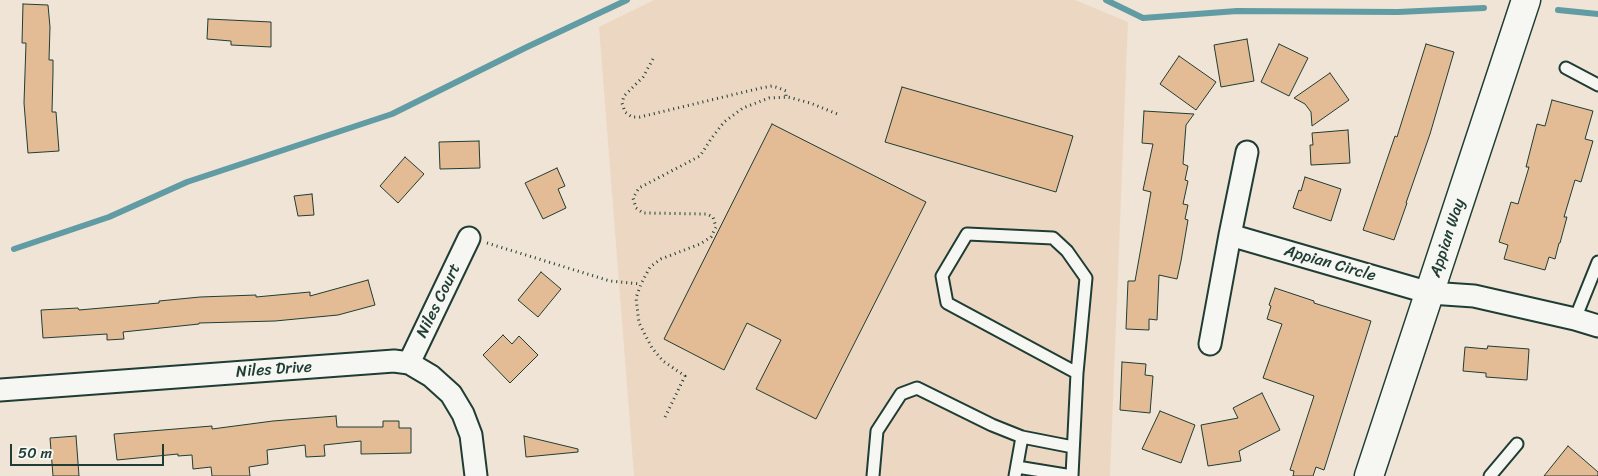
<!DOCTYPE html>
<style>
body{margin:0}
#map{position:relative;width:1598px;height:476px;overflow:hidden;background:#f0e4d6;font-family:Sriracha,sans-serif}
canvas{display:block}
.scale{position:absolute;left:10px;top:444px;width:154px;height:22px;box-sizing:border-box;border:2px solid #1f3d34;border-top:0;padding-left:6px;font-size:15px;line-height:18px;white-space:nowrap;color:#1f3d34;-webkit-text-stroke:4px #f6f6f2;paint-order:stroke}
</style>
<div id="map">
<canvas width="1598" height="476"></canvas>
<div class="scale">50 m</div>
</div>
<script>
const g = document.querySelector('canvas').getContext('2d');
g.lineJoin = 'round';
function fillPath(path, color) { g.fillStyle = color; g.fill(path, 'evenodd'); }
const poly = rows => new Path2D(rows.map(r => 'M' + r).join(''));
function trace(path, color, width, dash) { g.strokeStyle = color; g.lineWidth = width; g.lineCap = dash ? 'butt' : 'round'; g.setLineDash(dash || []); g.stroke(path); }
function drawText(font, color, halo, rows, align = 'center') {
  g.font = font + ' Sriracha,sans-serif'; g.lineWidth = 4; g.setLineDash([]); g.textBaseline = 'middle'; g.strokeStyle = halo; g.fillStyle = color; for (const [text, x, y, turn = 0] of rows) {
    g.save(); g.translate(x, y); g.rotate((+turn || 0) * Math.PI / 180); g.textAlign = isNaN(turn) ? turn : align; if (halo) g.strokeText(text, 0, 0); g.fillText(text, 0, 0); g.restore();
  }
}
fillPath(poly([
 [654,0,1075,0,1128,22,1110,476,634,476,599,27]
]), '#ecd8c2');
trace(poly([
 [1106,0,1143,18,1237,11,1398,12,1484,8],
 [1558,10,1598,14],
 [14,249,109,217,187,182,392,114,527,47,627,0]
]), '#619ba3', 6);
const building = poly([
 [23,4,48,5,50,27,49,60,53,60,53,72,52,112,56,112,59,151,28,153,24,103,26,43,22,43,23,4],
 [208,19,271,22,271,47,231,45,231,41,207,39,208,19],
 [1247,39,1254,81,1221,87,1214,45,1247,39],
 [1279,44,1308,58,1289,96,1261,82,1279,44],
 [1426,44,1454,52,1430,134,1406,203,1407,203,1394,240,1363,230,1395,136,1397,137,1426,44],
 [1179,56,1216,82,1196,110,1160,84,1179,56],
 [1330,73,1349,100,1312,126,1311,112,1305,104,1294,98,1330,73],
 [902,87,1073,136,1056,192,885,142,902,87],
 [1552,100,1593,111,1585,139,1593,141,1581,182,1575,180,1564,217,1567,217,1560,243,1559,243,1555,259,1549,257,1545,270,1504,259,1508,245,1499,242,1511,202,1518,204,1529,167,1526,167,1537,124,1545,126,1552,100],
 [1144,111,1194,114,1186,125,1183,164,1188,166,1185,180,1188,181,1183,204,1188,205,1185,219,1188,220,1181,261,1177,279,1159,275,1157,320,1149,319,1149,330,1126,329,1128,281,1135,281,1151,192,1143,190,1153,144,1142,143,1144,111],
 [772,124,926,202,816,419,756,389,781,340,747,323,724,370,664,339,772,124],
 [1348,130,1350,163,1311,165,1310,145,1313,145,1312,133,1348,130],
 [479,141,480,168,440,169,439,142,479,141],
 [405,157,424,174,398,203,380,186,405,157],
 [557,168,565,186,558,189,566,208,543,219,525,183,557,168],
 [1305,177,1341,189,1331,221,1293,208,1299,190,1301,191,1305,177],
 [312,194,314,215,298,216,294,196,312,194],
 [541,272,561,289,538,317,518,300,541,272],
 [368,280,375,305,338,315,275,321,199,323,199,324,123,332,124,339,107,340,107,334,43,338,41,310,78,308,79,310,159,303,159,301,200,297,256,295,256,297,310,292,310,296,368,280],
 [1275,288,1314,301,1314,303,1371,321,1324,470,1316,467,1313,476,1293,476,1294,471,1290,470,1314,396,1263,378,1282,324,1267,319,1271,306,1269,305,1275,288],
 [503,335,512,344,519,336,538,355,510,383,483,355,503,335],
 [1488,346,1529,349,1527,380,1486,377,1486,373,1463,371,1465,347,1487,349,1488,346],
 [1122,362,1146,364,1145,375,1153,376,1150,413,1120,410,1122,362],
 [1262,393,1280,430,1239,451,1241,461,1208,466,1201,425,1238,418,1233,408,1262,393],
 [1160,411,1195,425,1181,463,1142,449,1160,411],
 [336,416,337,427,383,427,383,421,399,421,399,428,411,428,411,453,361,454,361,441,324,445,325,456,306,457,305,445,267,450,268,464,249,467,250,476,212,476,211,467,193,469,192,455,178,456,178,454,117,460,114,434,212,426,212,429,273,421,336,416],
 [76,436,79,476,53,476,50,438,76,436],
 [524,436,578,449,578,452,526,457,524,436],
 [1568,446,1598,472,1598,476,1544,476,1568,446]
]);
fillPath(building, '#e3bb94');
trace(building, '#1f3d34', 1);
const lane = poly([
 [1566,68,1598,85],
 [967,234,1053,238,1067,251,1086,278,1077,373,947,303,942,276,967,234],
 [1575,319,1598,262],
 [1017,467,1072,476],
 [873,476,877,431,901,394,917,388,992,425,1022,437,1073,447],
 [1015,476,1022,437],
 [1072,476,1077,373],
 [1490,476,1517,444]
]);
const street = poly([
 [1230,235,1430,293,1474,296,1575,319,1598,326],
 [1210,344,1230,235,1247,152],
 [409,363,469,238],
 [0,390,394,361,409,363,431,376,451,394,463,414,471,435,476,476]
]);
const secondary = poly([
 [1369,476,1526,0]
]);
trace(lane, '#1f3d34', 15);
trace(street, '#1f3d34', 25);
trace(secondary, '#1f3d34', 31);
trace(poly([
 [653,59,643,77,624,96,622,103,625,112,632,117,640,117,761,88,772,86,779,88,786,91,786,97],
 [487,243,610,281,641,284],
 [665,417,685,376,663,361,652,348,639,323,636,298,641,284,650,267,661,259,700,244,711,237,716,227,713,217,707,214,643,213,636,208,633,198,639,188,700,156,711,139,724,122,743,108,769,98,788,97,810,103,840,115]
]), '#1f3d34', 3, [1, 4]);
trace(lane, '#f6f6f2', 11);
trace(street, '#f6f6f2', 21);
trace(secondary, '#f6f6f2', 28);
drawText('16px', '#1f3d34', '#f6f6f2', [
 ["Appian Way",1448,238,-72],
 ["Appian Circle",1330,264,16],
 ["Niles Court",439,301,-64],
 ["Niles Drive",274,370,-4]
]);
</script>
